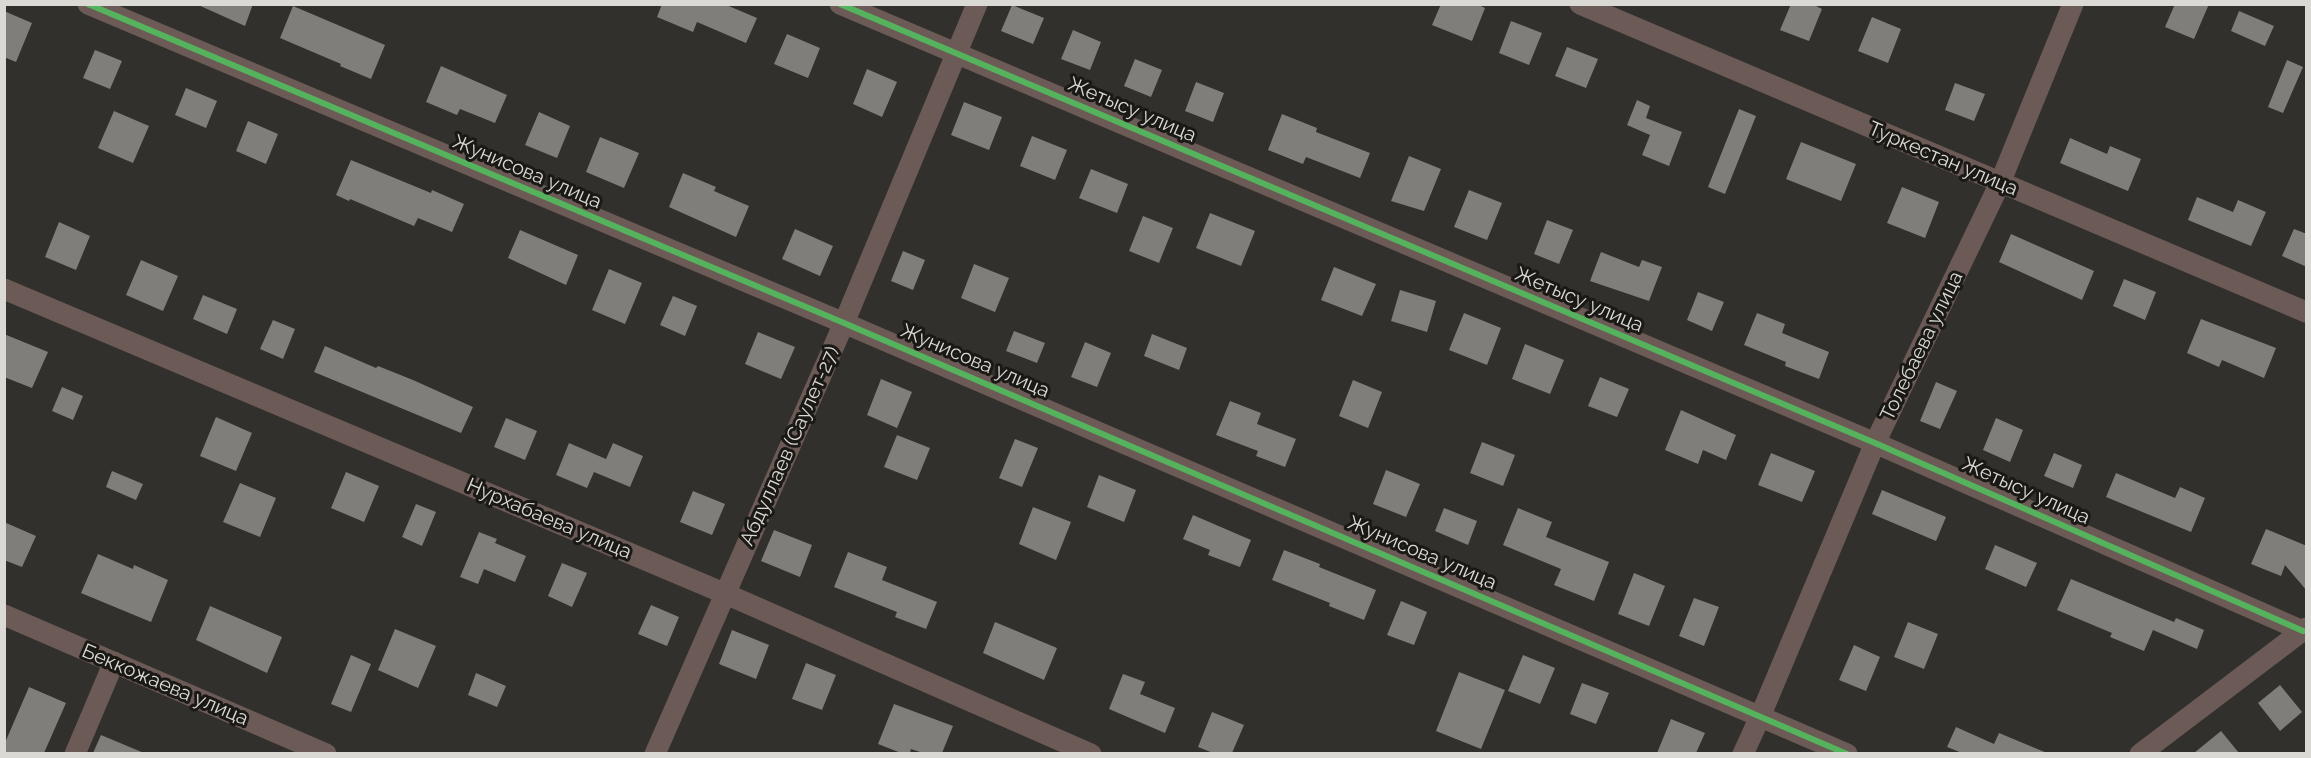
<!DOCTYPE html>
<meta charset="utf-8">
<style>
body{margin:0}
#map{position:relative;width:2311px;height:758px;overflow:hidden;background:#31302c;font-family:Raleway,sans-serif}
canvas{display:block}
.frame{position:absolute;inset:0;border:6px solid #dbd9d4;pointer-events:none}
</style>
<div id="map">
<canvas width="2311" height="758"></canvas>
<div class="frame"></div>
</div>
<script>
const g = document.querySelector('canvas').getContext('2d');
g.lineJoin = 'round';
function fillPath(path, color) { g.fillStyle = color; g.fill(path, 'evenodd'); }
const poly = rows => new Path2D(rows.map(r => 'M' + r).join(''));
function trace(path, color, width, dash) { g.strokeStyle = color; g.lineWidth = width; g.lineCap = dash ? 'butt' : 'round'; g.setLineDash(dash || []); g.stroke(path); }
function drawText(font, color, halo, rows, align = 'center') {
  g.font = font + ' Raleway,sans-serif'; g.lineWidth = 6; g.setLineDash([]); g.textBaseline = 'middle'; g.strokeStyle = halo; g.fillStyle = color; for (const [text, x, y, turn = 0] of rows) {
    g.save(); g.translate(x, y); g.rotate((+turn || 0) * Math.PI / 180); g.textAlign = isNaN(turn) ? turn : align; if (halo) g.strokeText(text, 0, 0); g.fillText(text, 0, 0); g.restore();
  }
}
fillPath(poly([
 [196,4,253,4,245,26],
 [662,4,724,4,757,18,746,43,697,22,693,32,657,17],
 [1441,4,1476,4,1485,8,1472,41,1432,25],
 [1791,4,1812,4,1822,9,1809,41,1780,30],
 [2175,4,2209,4,2194,39,2165,27],
 [1012,5,1044,18,1033,44,1001,31],
 [293,6,385,45,371,79,340,66,341,64,280,38],
 [4,11,32,23,16,62,4,57],
 [2239,11,2274,26,2265,46,2231,31],
 [1872,17,1901,29,1888,63,1858,51],
 [1511,21,1542,33,1529,65,1499,53],
 [1073,30,1101,42,1090,70,1061,59],
 [787,34,820,48,808,78,774,64],
 [1567,47,1598,59,1586,88,1555,76],
 [95,50,122,61,110,89,83,78],
 [1135,59,1162,70,1151,97,1124,86],
 [2287,60,2303,67,2283,113,2268,107],
 [441,66,507,95,495,123,460,109,457,115,426,102],
 [867,69,897,82,882,117,853,104],
 [1196,82,1224,93,1213,122,1185,111],
 [1955,83,1985,94,1974,121,1945,110],
 [186,88,217,101,206,128,175,115],
 [1637,100,1650,106,1646,118,1682,132,1669,166,1642,155,1650,135,1627,125],
 [964,102,1002,117,989,150,951,135],
 [1739,109,1756,116,1725,194,1708,187],
 [114,111,149,126,133,163,98,148],
 [539,112,570,126,557,158,525,145],
 [1282,114,1317,128,1316,132,1370,153,1360,178,1306,157,1303,164,1268,150],
 [248,121,278,134,266,164,236,151],
 [1032,136,1067,150,1055,180,1020,166],
 [600,137,639,153,624,188,586,172],
 [2070,138,2107,154,2110,146,2141,159,2128,191,2060,163],
 [1801,142,1856,164,1841,201,1786,179],
 [1409,156,1441,169,1424,211,1391,201],
 [351,160,431,193,432,190,464,204,452,232,418,218,414,226,350,199,349,201,336,195],
 [1091,169,1128,184,1117,213,1079,198],
 [683,173,716,187,714,191,749,206,736,237,669,207],
 [1902,187,1939,202,1925,238,1887,223],
 [1469,190,1502,203,1487,240,1454,227],
 [2197,197,2233,212,2238,200,2266,212,2251,246,2188,220],
 [1210,213,1255,231,1241,266,1196,248],
 [1143,216,1173,228,1159,263,1129,251],
 [1547,220,1573,230,1559,264,1534,254],
 [59,222,90,236,76,270,45,257],
 [795,229,833,246,820,276,782,259],
 [2294,229,2307,234,2307,267,2282,256],
 [520,230,578,255,566,285,508,258],
 [2011,234,2094,271,2082,300,1999,262],
 [903,251,925,260,913,290,891,281],
 [1601,252,1639,267,1642,260,1662,267,1649,301,1590,281],
 [141,260,178,276,163,311,126,295],
 [974,264,1009,278,995,312,961,298],
 [1334,267,1376,284,1362,316,1321,300],
 [609,269,642,283,625,324,592,310],
 [2124,279,2156,292,2145,320,2113,306],
 [1400,290,1436,301,1427,332,1391,321],
 [1698,292,1724,302,1712,331,1687,320],
 [203,295,237,309,227,334,193,319],
 [673,296,697,306,685,336,660,325],
 [1464,313,1501,328,1487,365,1449,350],
 [1757,313,1785,324,1782,333,1829,352,1819,379,1785,366,1786,362,1744,345],
 [2201,319,2276,348,2264,378,2222,360,2219,367,2187,353],
 [273,320,295,329,283,359,260,349],
 [1014,331,1045,343,1037,363,1006,351],
 [758,332,795,347,781,379,745,364],
 [4,334,48,352,32,388,4,377],
 [1152,334,1187,348,1179,370,1144,356],
 [1085,342,1111,353,1097,387,1071,377],
 [1525,344,1564,360,1550,394,1512,379],
 [325,346,376,368,378,366,413,380,473,407,461,433,314,372],
 [1600,377,1629,389,1617,417,1588,406],
 [881,379,912,392,897,428,867,415],
 [1353,380,1382,392,1368,428,1339,416],
 [1936,382,1957,391,1940,429,1920,421],
 [62,387,83,396,73,420,52,411],
 [1230,401,1261,413,1257,424,1296,439,1285,467,1256,456,1258,451,1216,435],
 [1681,410,1736,435,1726,460,1703,450,1698,464,1665,450],
 [216,417,252,433,236,471,200,456],
 [506,418,537,431,525,460,494,447],
 [1996,418,2023,430,2010,462,1983,450],
 [897,435,930,448,917,480,884,467],
 [1015,439,1038,448,1022,487,999,478],
 [1482,442,1515,455,1503,486,1470,473],
 [569,443,606,459,613,443,643,456,630,487,594,472,587,488,556,475],
 [1771,453,1815,471,1802,502,1758,485],
 [2054,453,2082,465,2073,488,2044,476],
 [1386,470,1420,484,1406,517,1373,504],
 [112,471,143,484,136,500,106,487],
 [346,472,379,486,364,522,331,508],
 [2116,473,2175,498,2180,487,2205,498,2191,532,2106,497],
 [1099,475,1136,490,1124,522,1087,507],
 [240,483,276,498,260,537,223,522],
 [1882,490,1946,517,1936,541,1872,514],
 [693,491,725,504,712,535,680,522],
 [416,504,436,512,422,546,402,537],
 [1033,507,1071,522,1056,560,1019,544],
 [1444,508,1477,521,1468,545,1435,531],
 [1518,508,1552,522,1546,537,1609,562,1594,601,1554,585,1561,569,1503,545],
 [1193,515,1251,540,1240,567,1208,555,1210,550,1183,539],
 [4,522,36,536,22,567,4,560],
 [2266,529,2307,546,2307,591,2285,565,2281,576,2251,564],
 [774,530,812,545,800,577,761,561],
 [479,532,497,539,495,543,526,556,515,582,484,569,478,584,460,577],
 [1995,545,2037,563,2026,587,1985,569],
 [1284,550,1320,564,1319,567,1376,590,1364,620,1329,606,1330,603,1272,580],
 [848,552,887,567,882,580,937,602,926,629,895,617,897,612,834,587],
 [98,554,133,569,134,565,168,580,151,622,81,593],
 [562,563,587,573,572,607,548,596],
 [1634,573,1665,586,1649,626,1618,614],
 [2071,579,2174,622,2176,618,2204,630,2197,649,2153,630,2144,651,2110,637,2112,633,2057,610],
 [1694,598,1719,607,1704,646,1679,636],
 [1401,601,1427,612,1414,645,1387,635],
 [651,605,679,617,667,646,638,634],
 [210,606,282,637,267,673,196,640],
 [995,622,1057,648,1044,680,983,653],
 [1908,622,1938,634,1924,669,1894,657],
 [395,629,436,646,418,688,378,670],
 [732,630,769,645,756,679,719,664],
 [1854,645,1880,657,1866,691,1839,680],
 [351,655,371,664,351,712,331,704],
 [1523,655,1555,668,1540,704,1508,691],
 [806,663,836,675,822,710,792,699],
 [1459,672,1505,690,1481,749,1436,731],
 [476,673,506,686,497,707,468,695],
 [1123,674,1145,682,1140,694,1175,708,1165,733,1109,709],
 [1582,683,1609,693,1596,724,1570,714],
 [2280,685,2302,712,2280,731,2258,703],
 [29,687,66,703,44,753,4,753,4,745],
 [894,704,953,726,942,753,923,753,911,749,910,753,901,753,878,744],
 [1212,712,1244,725,1232,753,1213,753,1198,747],
 [1671,719,1705,733,1696,753,1657,753],
 [1956,727,1994,744,1999,733,2047,753,1962,753,1947,747],
 [2221,731,2239,753,2194,753],
 [101,735,144,753,93,753]
]), '#807e7b');
trace(poly([
 [88,4,844,323,1847,754],
 [840,4,1875,443,2303,631],
 [1580,4,2306,312],
 [4,289,726,594,1091,754],
 [4,615,326,754],
 [75,754,114,662],
 [655,754,844,323,977,4],
 [1743,754,1760,717,1875,443,2000,183,2073,4],
 [2140,754,2306,628]
]), '#6c5a57', 21);
trace(poly([
 [88,4,844,323,1847,754],
 [840,4,1875,443,2303,631]
]), '#56b35d', 6);
drawText('20px', '#dbd9d4', '#1a1915', [
 ["Жетысу улица",1132,110,23],
 ["Туркестан улица",1943,159,23],
 ["Жунисова улица",527,172,23],
 ["Жетысу улица",1579,300,23],
 ["Толебаева улица",1922,346,-64],
 ["Жунисова улица",975,361,23],
 ["Абдуллаев (Саулет-27)",790,446,-66],
 ["Жетысу улица",2026,491,24],
 ["Нурхабаева улица",549,519,23],
 ["Жунисова улица",1422,553,23],
 ["Беккожаева улица",165,685,23]
]);
</script>
